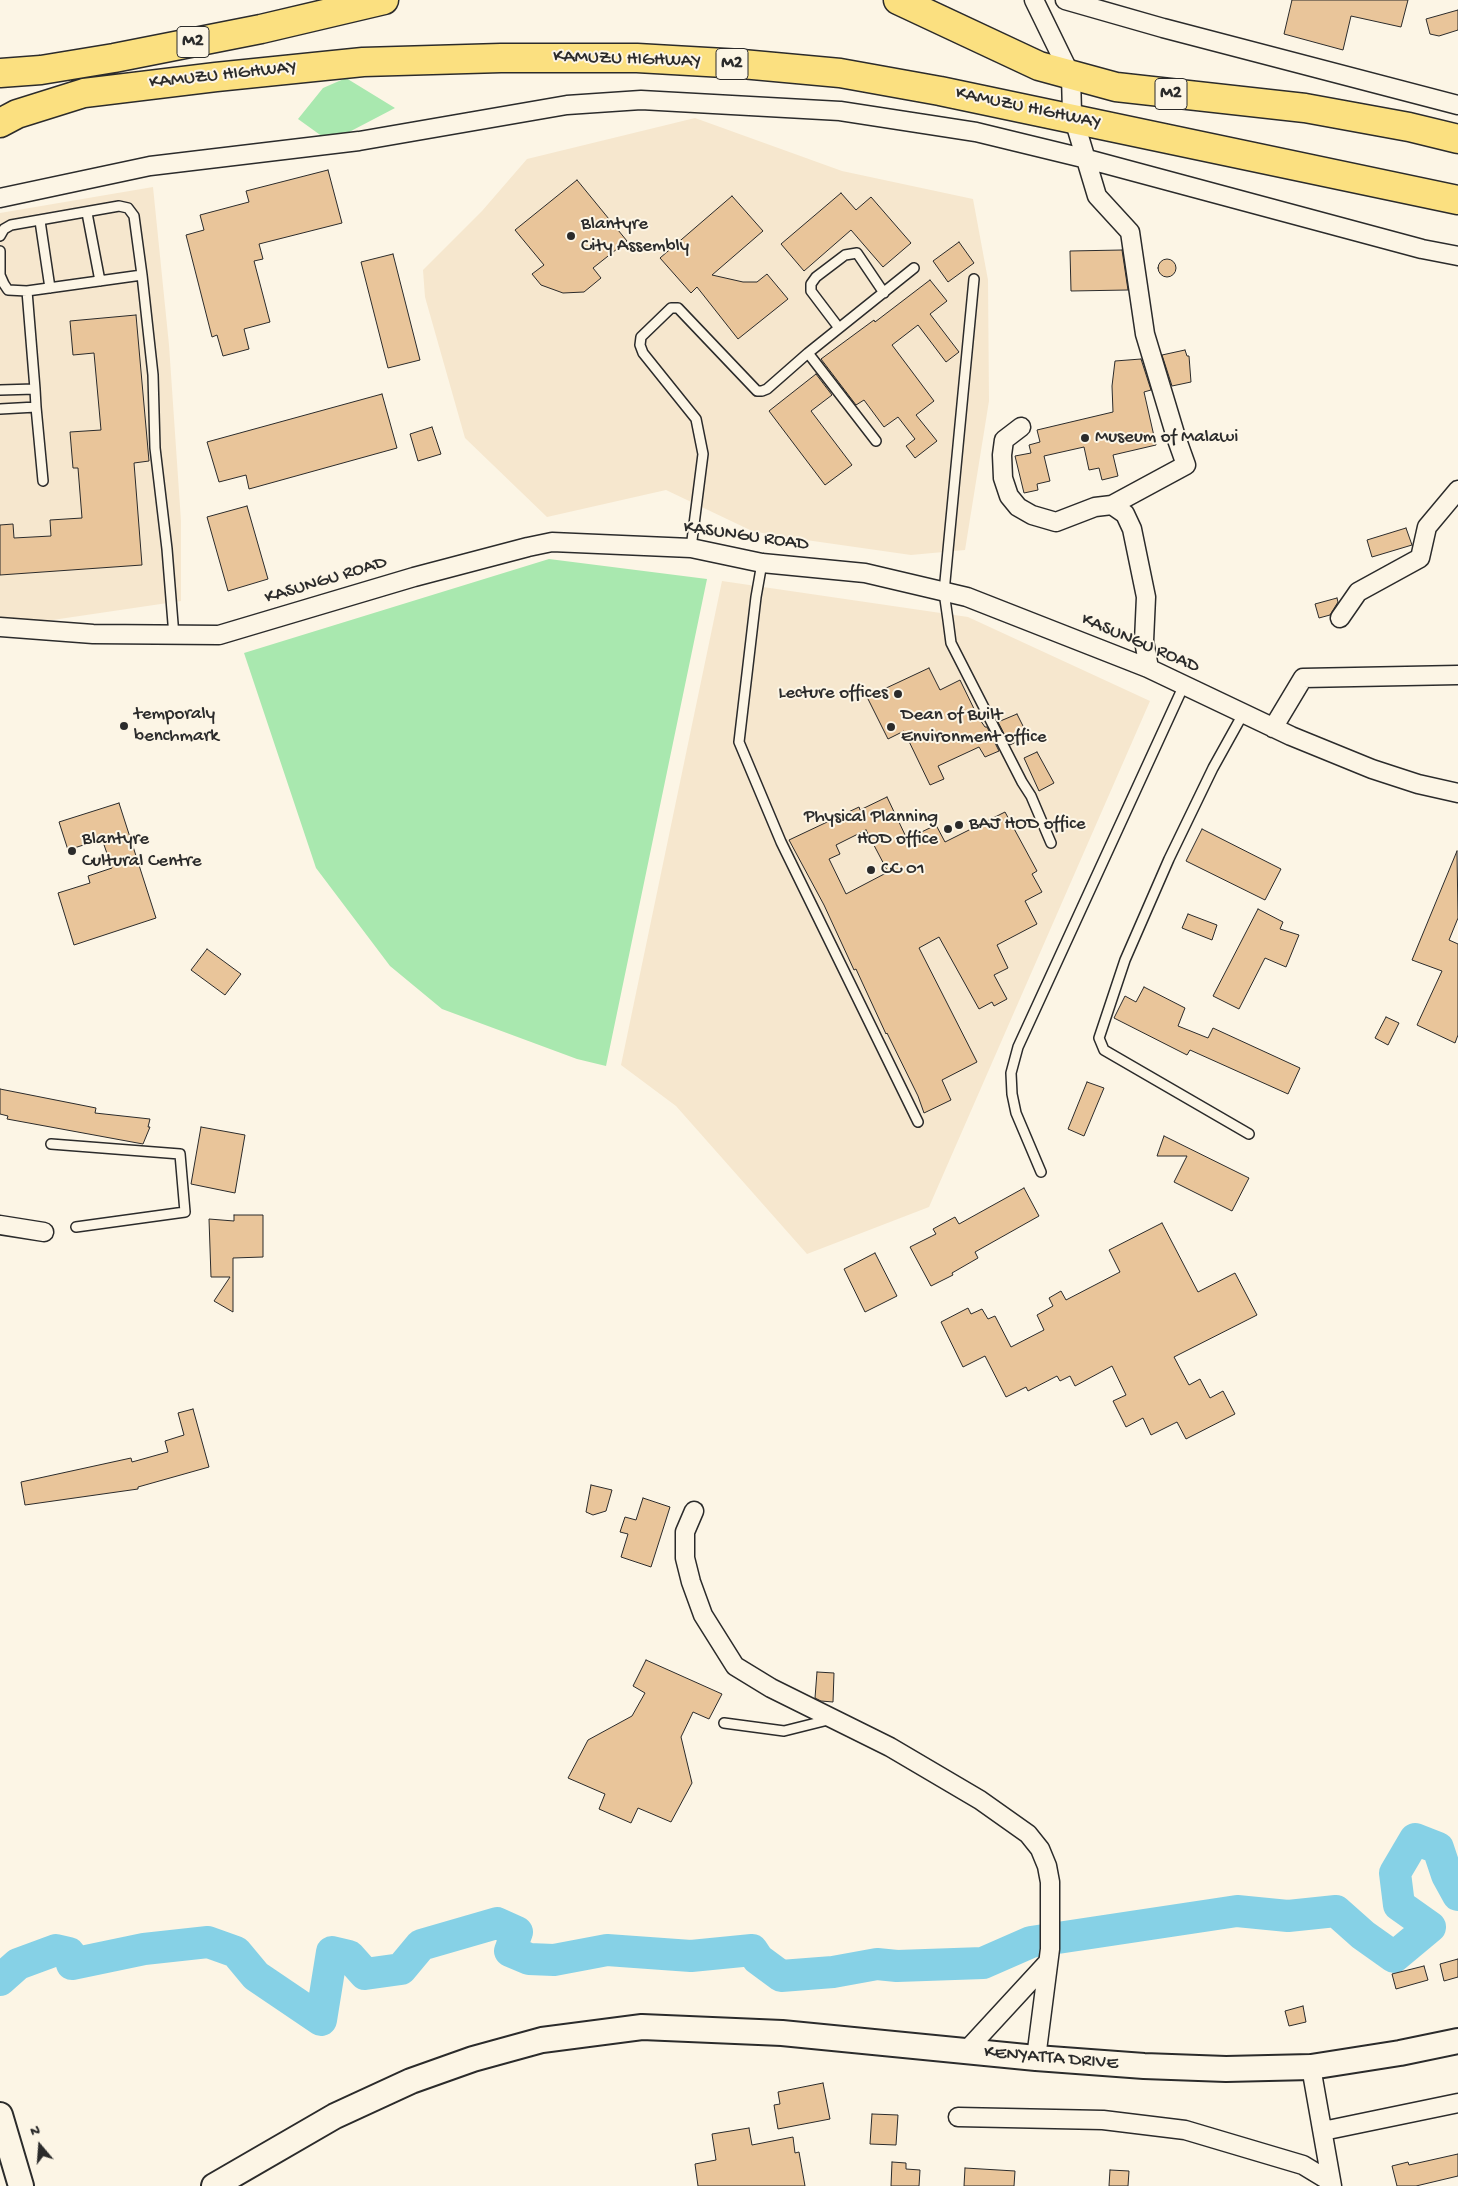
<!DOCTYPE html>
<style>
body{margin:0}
#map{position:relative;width:1458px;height:2186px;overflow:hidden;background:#fcf5e5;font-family:"Gochi Hand",sans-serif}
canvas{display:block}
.north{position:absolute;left:15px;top:2121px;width:50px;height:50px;-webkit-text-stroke:4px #fcf5e5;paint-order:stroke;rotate:342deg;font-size:14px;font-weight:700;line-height:20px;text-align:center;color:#2b2b2b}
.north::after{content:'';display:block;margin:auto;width:18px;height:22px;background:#2b2b2b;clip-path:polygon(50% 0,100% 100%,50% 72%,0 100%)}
</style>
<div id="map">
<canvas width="1458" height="2186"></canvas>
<div class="north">N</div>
</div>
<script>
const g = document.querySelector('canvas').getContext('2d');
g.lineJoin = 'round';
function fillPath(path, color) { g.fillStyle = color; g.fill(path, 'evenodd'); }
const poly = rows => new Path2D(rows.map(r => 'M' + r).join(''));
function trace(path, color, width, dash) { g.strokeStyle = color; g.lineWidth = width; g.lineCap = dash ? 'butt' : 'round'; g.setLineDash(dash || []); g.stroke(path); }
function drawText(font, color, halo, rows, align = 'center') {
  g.font = font + ' "Gochi Hand",sans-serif'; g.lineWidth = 4; g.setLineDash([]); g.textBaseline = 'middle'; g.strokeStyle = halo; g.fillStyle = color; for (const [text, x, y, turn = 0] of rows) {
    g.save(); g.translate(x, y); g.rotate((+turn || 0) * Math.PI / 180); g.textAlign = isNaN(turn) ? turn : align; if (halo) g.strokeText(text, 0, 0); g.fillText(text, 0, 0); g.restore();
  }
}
fillPath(poly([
 [695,118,842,171,973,199,988,280,989,401,965,550,911,555,771,535,750,530,666,490,547,517,465,438,425,297,423,270,482,211,527,159],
 [153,187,169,345,181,521,181,601,39,622,0,620,0,213],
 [722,581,968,617,1150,701,929,1207,807,1254,676,1106,621,1065]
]), '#f6e7ce');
fillPath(poly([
 [346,78,395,108,330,142,298,119,323,88],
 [549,559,707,579,606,1066,577,1059,442,1009,390,966,316,868,244,653]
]), '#a9e8af');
trace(poly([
 [0,1980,18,1964,56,1950,69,1953,72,1964,144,1949,208,1942,236,1952,256,1976,321,2020,332,1952,349,1956,365,1974,401,1969,421,1945,497,1923,517,1932,510,1951,529,1959,554,1960,607,1950,691,1956,752,1950,758,1959,781,1976,833,1972,877,1964,897,1966,983,1963,1031,1942,1237,1911,1288,1916,1336,1911,1363,1935,1394,1957,1430,1927,1399,1905,1395,1873,1415,1839,1438,1848,1447,1875,1458,1895]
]), '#86d1e6', 32);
const building = poly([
 [1292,0,1408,0,1401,27,1351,16,1343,50,1284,34,1292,0],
 [1458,10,1458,30,1439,36,1430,34,1426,19,1458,10],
 [328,170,342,223,259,244,263,259,254,261,270,322,244,329,249,349,223,356,217,335,212,337,186,235,204,230,200,215,249,202,246,191,328,170],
 [577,180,627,241,593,268,601,278,584,292,563,293,541,285,532,274,544,265,515,230,577,180],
 [841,193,856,210,871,197,911,243,883,267,851,230,804,271,781,244,841,193],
 [732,196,763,231,712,275,743,282,757,282,767,274,788,299,738,339,697,287,691,293,660,258,732,196],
 [959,242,974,263,948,282,933,261,959,242],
 [1122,250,1128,290,1071,291,1070,251,1122,250],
 [393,254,420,360,388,368,361,262,393,254],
 '1158 268a9 9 0 1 1 18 0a9 9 0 1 1-18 0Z',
 [930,280,947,301,930,314,959,352,946,362,918,325,892,345,934,401,916,415,937,441,915,458,906,446,915,439,898,417,884,427,864,400,856,405,821,359,874,320,875,322,930,280],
 [136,315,149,461,134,463,142,565,0,575,0,525,13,524,14,538,51,536,50,520,82,518,78,468,73,468,70,432,101,430,94,353,73,355,70,321,136,315],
 [1185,350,1187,356,1189,356,1191,382,1172,386,1162,355,1185,350],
 [1141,359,1151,390,1144,392,1156,445,1113,455,1118,476,1102,480,1099,468,1089,470,1084,447,1044,456,1050,481,1037,484,1038,490,1024,493,1015,456,1031,453,1029,445,1040,442,1037,430,1113,412,1112,386,1115,361,1141,359],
 [816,374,832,395,811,411,852,465,825,485,769,411,816,374],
 [382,394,397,448,249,489,246,475,219,482,207,442,382,394],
 [432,427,441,454,418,461,410,434,432,427],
 [247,506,268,579,228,591,207,517,247,506],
 [1406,528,1412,545,1372,557,1367,540,1406,528],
 [1337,598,1338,602,1330,615,1319,618,1315,604,1337,598],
 [929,668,940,690,960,680,978,717,985,727,987,727,999,751,985,757,979,747,938,766,944,779,930,785,904,731,888,739,867,697,929,668],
 [1017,714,1028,736,1010,745,998,722,1017,714],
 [1037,752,1054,783,1039,791,1024,758,1037,752],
 [887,797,907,839,936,825,945,842,1005,812,1037,871,1032,874,1042,892,1025,901,1037,924,997,945,1008,968,994,975,1007,999,994,1006,992,1002,979,1009,939,937,919,948,977,1062,942,1080,951,1100,924,1113,918,1096,887,1033,886,1034,856,969,854,970,824,905,789,840,859,807,860,810,887,797],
 [866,830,888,872,846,894,829,859,840,854,836,845,866,830],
 [119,803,156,918,74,945,58,893,90,883,88,876,112,868,102,839,68,850,59,822,119,803],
 [1202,829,1281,869,1265,900,1186,861,1202,829],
 [1457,851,1458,918,1449,940,1458,944,1458,1035,1455,1043,1417,1025,1442,971,1412,960,1457,851],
 [1258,909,1283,922,1280,929,1299,935,1286,967,1265,958,1239,1009,1213,996,1258,909],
 [1188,914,1217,925,1212,940,1182,928,1188,914],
 [207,949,241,974,225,995,191,970,207,949],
 [1144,987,1185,1008,1178,1026,1208,1038,1213,1028,1300,1068,1288,1094,1190,1050,1187,1055,1114,1018,1125,996,1136,1002,1144,987],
 [1386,1017,1399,1023,1388,1045,1375,1038,1386,1017],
 [1087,1082,1104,1088,1084,1136,1068,1129,1087,1082],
 [0,1089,96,1108,95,1113,150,1119,148,1127,150,1127,143,1144,7,1119,8,1116,0,1114,0,1089],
 [201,1127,245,1135,235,1193,191,1184,201,1127],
 [1164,1136,1249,1178,1232,1211,1174,1182,1187,1156,1157,1156,1164,1136],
 [1024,1188,1039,1216,975,1252,978,1258,952,1273,953,1275,931,1286,910,1247,936,1234,933,1229,955,1217,959,1224,1024,1188],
 [234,1215,263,1215,263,1257,233,1258,233,1312,214,1301,230,1277,211,1277,209,1219,234,1221,234,1215],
 [1162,1223,1198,1292,1235,1273,1257,1315,1174,1357,1189,1385,1200,1379,1210,1398,1223,1391,1235,1414,1186,1439,1177,1422,1151,1435,1143,1418,1126,1427,1113,1401,1126,1395,1112,1366,1075,1386,1070,1376,1060,1381,1057,1376,1028,1391,1026,1387,1006,1397,985,1356,963,1367,941,1322,968,1308,971,1314,982,1309,988,1319,995,1316,1011,1347,1044,1330,1037,1315,1053,1306,1049,1298,1061,1291,1066,1300,1120,1272,1109,1250,1162,1223],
 [875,1253,897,1296,865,1312,844,1269,875,1253],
 [193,1409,209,1467,138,1487,138,1489,25,1505,21,1482,131,1458,132,1462,168,1452,165,1441,184,1435,178,1413,193,1409],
 [591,1485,612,1490,606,1511,593,1515,586,1512,591,1485],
 [643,1498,670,1507,651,1567,621,1557,628,1534,620,1532,625,1517,636,1520,643,1498],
 [646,1660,722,1694,709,1719,693,1712,681,1737,692,1783,671,1822,638,1808,631,1823,599,1809,605,1794,568,1778,588,1740,632,1716,645,1693,633,1686,646,1660],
 [817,1672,834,1673,833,1702,821,1701,815,1698,817,1672],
 [1458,1959,1458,1977,1444,1981,1440,1964,1458,1959],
 [1424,1966,1428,1980,1396,1989,1392,1974,1424,1966],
 [1303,2006,1306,2022,1289,2026,1285,2011,1303,2006],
 [823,2083,830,2119,778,2129,774,2105,780,2104,778,2092,823,2083],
 [872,2114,898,2115,896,2145,870,2144,872,2114],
 [749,2128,752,2145,793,2137,795,2153,799,2152,805,2186,698,2186,695,2164,716,2160,712,2134,749,2128],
 [1458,2154,1458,2176,1416,2186,1397,2186,1392,2166,1408,2162,1409,2165,1458,2154],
 [892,2162,906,2163,906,2169,920,2170,919,2186,891,2186,892,2162],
 [965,2168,1015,2171,1014,2186,964,2186,965,2168],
 [1110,2170,1129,2171,1128,2186,1109,2186,1110,2170]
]);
fillPath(building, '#e9c59a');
trace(building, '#2b2b2b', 1);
const service = poly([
 [87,213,100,281],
 [40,221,50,288],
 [0,236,4,229,11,225,119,206,128,208,134,216,142,275],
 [0,251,0,275,4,284,8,290,27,291],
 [974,279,944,592,948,620,951,643,1022,782,1031,796,1051,843],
 [839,328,811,291,811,284,816,277,845,255,857,253,884,293],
 [808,353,876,441],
 [35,389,36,407],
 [0,390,35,389,27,291,142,275,153,375,155,448,167,549,174,636],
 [0,409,36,407,43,481],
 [691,548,703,454,696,419,643,353,640,345,641,337,671,308,678,308,757,391,762,391,767,389,808,353,914,268],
 [762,563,756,597,739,742,781,842,918,1122],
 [1243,714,1213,768,1169,859,1125,960,1099,1038,1104,1050,1249,1134],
 [51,1144,180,1154,185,1212,76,1227],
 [1041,1172,1016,1113,1012,1094,1011,1073,1018,1047,1184,685],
 [724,1723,784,1731,832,1719]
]);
const minor = poly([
 [1034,0,1071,76,1072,113,1097,196,1130,232,1145,334,1176,437,1186,465,1112,505],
 [1065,0,1163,28,1458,105],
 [0,198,150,166,359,141,567,105,641,100,840,111,976,132,1087,159,1422,249,1458,256],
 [1021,427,1004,440,1002,455,1003,478,1009,496,1018,507,1032,515,1056,522,1095,507,1112,505,1125,514,1132,529,1146,597,1144,641,1149,668],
 [1340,618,1358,592,1420,558,1427,527,1458,490],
 [0,627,93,634,219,635,414,577,528,547,552,542,691,548,762,563,865,573,967,597,1148,668,1291,736,1372,769,1418,784,1458,793],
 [1273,728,1303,678,1458,675],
 [0,1225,44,1232],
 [694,1511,685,1532,685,1558,691,1582,703,1615,735,1666,771,1688,890,1747,980,1800,1028,1834,1040,1849,1047,1866,1050,1882,1050,1949,1036,2058],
 [965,2052,1048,1962],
 [1311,2067,1332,2186],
 [958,2117,1103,2120,1185,2130,1303,2165,1331,2182],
 [1323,2131,1458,2103]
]);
const secondary = poly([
 [0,2115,21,2186],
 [214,2186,335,2116,411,2081,473,2059,542,2040,642,2027,782,2033,1036,2058,1144,2066,1226,2069,1311,2067,1400,2053,1458,2041]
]);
const trunk = poly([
 [898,0,1039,66,1116,87,1305,108,1409,127,1458,139],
 [0,73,41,70,114,58,261,29,384,0],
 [0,123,17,114,84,93,216,77,363,62,501,58,637,58,742,64,840,73,940,91,1458,200]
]);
trace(service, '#2b2b2b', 12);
trace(minor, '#2b2b2b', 21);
trace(secondary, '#2b2b2b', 28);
trace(trunk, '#2b2b2b', 31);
trace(service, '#fcf5e5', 9);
trace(minor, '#fcf5e5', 18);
trace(secondary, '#fcf5e5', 24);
trace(trunk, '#fbe080', 28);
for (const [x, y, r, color] of [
 [571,236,5,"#2b2b2b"],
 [1085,438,5,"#2b2b2b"],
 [898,694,5,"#2b2b2b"],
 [124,726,5,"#2b2b2b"],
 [891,727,5,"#2b2b2b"],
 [959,825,5,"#2b2b2b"],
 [948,829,5,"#2b2b2b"],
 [72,851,5,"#2b2b2b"],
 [871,870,5,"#2b2b2b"]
]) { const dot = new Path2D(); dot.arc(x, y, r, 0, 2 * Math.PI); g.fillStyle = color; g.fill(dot); trace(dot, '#fcf5e5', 2); }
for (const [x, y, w] of [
 [193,42,32],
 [732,64,32],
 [1171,94,32]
]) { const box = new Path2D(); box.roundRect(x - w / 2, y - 15.5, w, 31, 4); g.fillStyle = '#fcf5e5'; g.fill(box); trace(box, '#2b2b2b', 1); }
drawText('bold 18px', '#2b2b2b', null, [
 ["M2",193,42],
 ["M2",732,64],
 ["M2",1171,94]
]);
drawText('19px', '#2b2b2b', '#fcf5e5', [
 ["KAMUZU HIGHWAY",627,60,2],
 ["KAMUZU HIGHWAY",223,76,-6],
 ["KAMUZU HIGHWAY",1028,109,12],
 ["KASUNGU ROAD",746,537,8],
 ["KASUNGU ROAD",326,581,-17],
 ["KASUNGU ROAD",1140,644,23],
 ["KENYATTA DRIVE",1051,2059,5]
]);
drawText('19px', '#2b2b2b', '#fcf5e5', [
 ["Blantyre",581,225],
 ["City Assembly",581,247],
 ["Museum of Malawi",1095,438],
 ["Lecture offices",888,694,"right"],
 ["temporaly",134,715],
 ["benchmark",134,737],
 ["Dean of Built",901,716],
 ["Environment office",901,738],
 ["Physical Planning",938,818,"right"],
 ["HOD office",938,840,"right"],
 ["BAJ HOD office",969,825],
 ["Blantyre",82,840],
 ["Cultural Centre",82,862],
 ["CC 01",881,870]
], 'left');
</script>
